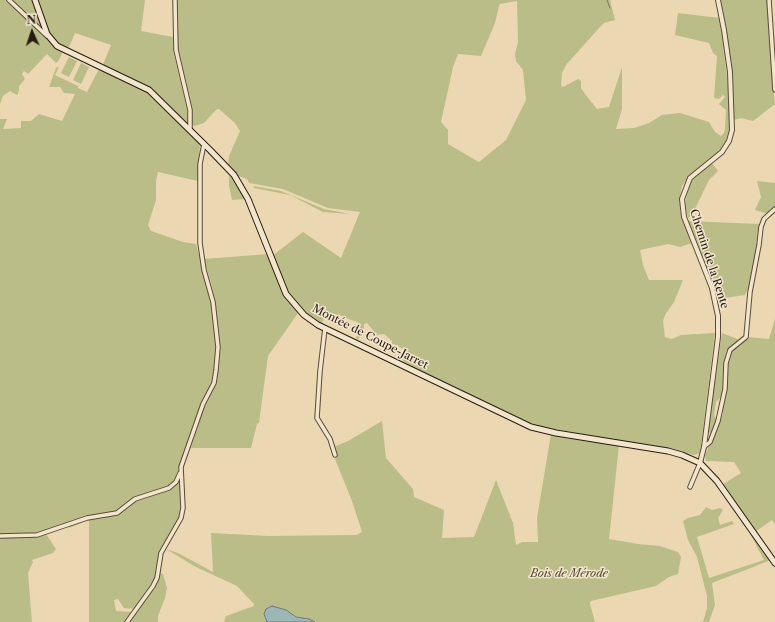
<!DOCTYPE html>
<meta charset="utf-8">
<style>
body{margin:0}
#map{position:relative;width:775px;height:622px;overflow:hidden;background:#ebd7b1;font-family:"Libre Caslon Text",serif}
canvas{display:block}
.north{position:absolute;left:12px;top:12px;width:40px;height:40px;-webkit-text-stroke:3px #f2e5cc;paint-order:stroke;rotate:357deg;font-size:11px;font-weight:700;line-height:16px;text-align:center;color:#271c10}
.north::after{content:'';display:block;margin:auto;width:14px;height:18px;background:#271c10;clip-path:polygon(50% 0,100% 100%,50% 72%,0 100%)}
</style>
<div id="map">
<canvas width="775" height="622"></canvas>
<div class="north">N</div>
</div>
<script>
const g = document.querySelector('canvas').getContext('2d');
g.lineJoin = 'round';
function fillPath(path, color) { g.fillStyle = color; g.fill(path, 'evenodd'); }
const poly = rows => new Path2D(rows.map(r => 'M' + r).join(''));
function trace(path, color, width, dash) { g.strokeStyle = color; g.lineWidth = width; g.lineCap = dash ? 'butt' : 'round'; g.setLineDash(dash || []); g.stroke(path); }
function drawText(font, color, halo, rows, align = 'center') {
  g.font = font + ' "Libre Caslon Text",serif'; g.lineWidth = 3; g.setLineDash([]); g.textBaseline = 'middle'; g.strokeStyle = halo; g.fillStyle = color; for (const [text, x, y, turn = 0] of rows) {
    g.save(); g.translate(x, y); g.rotate((+turn || 0) * Math.PI / 180); g.textAlign = isNaN(turn) ? turn : align; if (halo) g.strokeText(text, 0, 0); g.fillText(text, 0, 0); g.restore();
  }
}
fillPath(poly([
 [0,0,145,0,141,31,173,37,174,54,187,108,188,122,185,122,151,90,102,67,111,45,75,33,69,47,65,47,59,60,56,63,47,54,28,74,24,71,22,74,25,79,19,86,19,91,17,95,10,91,3,96,0,104],
 [176,0,610,0,615,20,604,23,600,27,566,65,562,73,561,86,563,87,578,79,581,81,581,88,585,94,597,109,609,107,622,67,622,109,616,129,634,128,649,123,662,115,680,113,709,122,715,132,721,136,724,133,725,128,726,110,719,104,725,97,723,95,719,99,714,98,717,56,713,53,709,43,675,35,678,13,720,18,730,103,730,126,726,141,719,152,692,173,682,186,680,197,680,211,692,243,680,247,668,244,640,250,643,265,649,280,683,280,674,302,665,315,663,321,665,337,672,339,681,335,715,333,700,453,694,455,679,451,537,426,404,364,403,361,408,353,397,345,392,344,392,341,384,334,377,335,367,323,364,324,364,329,358,340,356,338,360,328,359,323,339,315,325,313,322,324,306,314,286,291,272,256,303,232,341,258,360,212,328,208,283,189,249,183,247,179,238,176,228,163,229,156,240,131,235,123,219,109,217,109,204,123,195,126,192,125,191,109,177,47],
 [517,1,518,42,515,54,516,61,523,70,526,100,506,140,479,162,448,144,448,130,441,122,453,67,458,54,481,56,495,23,499,6,500,4],
 [720,0,768,0,772,39,772,78,775,104,753,121,741,118,734,120,730,65,725,23],
 [69,57,77,61,69,77,61,73],
 [81,63,89,67,81,84,73,80],
 [59,67,55,75,78,86,78,88,87,92,99,69,141,88,151,95,200,144,198,181,158,172,156,181,156,200,148,225,151,231,183,242,196,244,209,292,213,291,204,259,268,254,283,293,298,313,268,356,259,423,257,424,251,448,191,448,202,413,215,384,213,380,173,484,143,495,119,512,47,531,46,534,56,549,53,553,32,560,33,562,28,573,32,622,0,622,0,119,7,119,3,129,21,128,21,121,31,121,39,114,62,121,75,94,64,93,60,87,49,87,56,68],
 [712,163,718,171,709,180,692,215,688,218,685,204,688,186,695,176],
 [229,175,242,190,245,199,232,200,229,185],
 [757,181,775,183,775,207,768,214,755,210,761,197],
 [253,186,281,191,324,209,350,214,323,212,290,195,254,188],
 [688,221,759,224,755,256,748,289,745,295,718,299],
 [775,319,775,524,772,520,755,532,722,485,741,473,734,462,706,461,705,455,723,414,723,399,727,385,728,364,732,350,748,337,769,339],
 [722,333,740,340,729,352,722,396,716,402,714,415,716,419,711,433,708,432],
 [382,421,386,458,413,489,414,497,444,510,442,538,474,537,496,480,513,523,516,545,522,542,538,542,537,518,551,434,619,445,609,539,638,544,660,546,678,552,681,557,678,574,669,577,656,586,591,601,590,604,595,622,315,622,309,619,296,617,286,610,264,614,267,622,224,622,226,616,254,606,254,604,237,586,196,567,166,549,178,553,213,572,211,533,268,536,356,535,362,532,352,501,335,459,337,456,333,445,334,443,336,446,348,441],
 [178,479,180,479,182,507,179,521,162,549,157,572,163,574,167,588,165,598,158,616,158,622,129,622,135,609,124,608,118,599,114,600,116,611,131,612,126,622,89,622,89,520,69,528,70,525,88,519,120,514,136,500,172,488,176,485],
 [706,507,712,510,720,508,723,510,718,518,720,525,732,521,734,524,697,537,709,578,764,560,747,528,742,523,744,523,771,560,712,583,715,605,709,622,703,622,707,608,707,596,697,557,688,540,683,521,688,518,700,515]
]), '#bbbd89');
const water = poly([
 [272,606,286,610,296,617,309,619,315,622,267,622,264,614,266,609,272,606]
]);
fillPath(water, '#9cb7b6');
trace(water, '#6d7974', 1);
trace(poly([
 [607,0,610,8]
]), '#6d7974', 1);
const minor = poly([
 [9,0,47,36],
 [175,0,176,50,190,110,190,130],
 [769,0,775,90],
 [325,328,320,371,317,418,330,439,335,455],
 [704,447,710,442,718,421,725,389,726,363,730,350,746,337,750,292,759,245,761,227,764,219,775,209],
 [690,487,700,463],
 [0,536,37,535,87,518,117,513,135,499,169,488,176,482,180,473],
 [127,622,153,586,157,578,161,553,181,518,183,508,181,467,203,404,214,383,216,370,218,347,213,302,204,270,200,243,200,164,204,144]
]);
const tertiary = poly([
 [700,463,704,447,718,337,718,316,712,288,684,217,682,199,690,178,722,152,729,141,732,130,730,72,724,30,718,0]
]);
const secondary = poly([
 [35,0,47,34,57,46,149,90,210,150,234,175,248,199,286,294,304,315,318,325,531,427,556,433,668,451,682,455,700,463,717,481,775,563]
]);
trace(minor, '#584b38', 5.5);
trace(tertiary, '#584b38', 6);
trace(secondary, '#271c10', 7);
trace(minor, '#f2e5cc', 3.5);
trace(tertiary, '#f2e5cc', 4);
trace(secondary, '#f2e5cc', 5);
drawText('11px', '#271c10', '#f2e5cc', [
 ["Chemin de la Rente",709,259,72],
 ["Montée de Coupe-Jarret",370,337,27]
]);
drawText('italic 11px', '#534c34', '#f2e5cc', [
 ["Bois de Mérode",569,574]
]);
</script>
